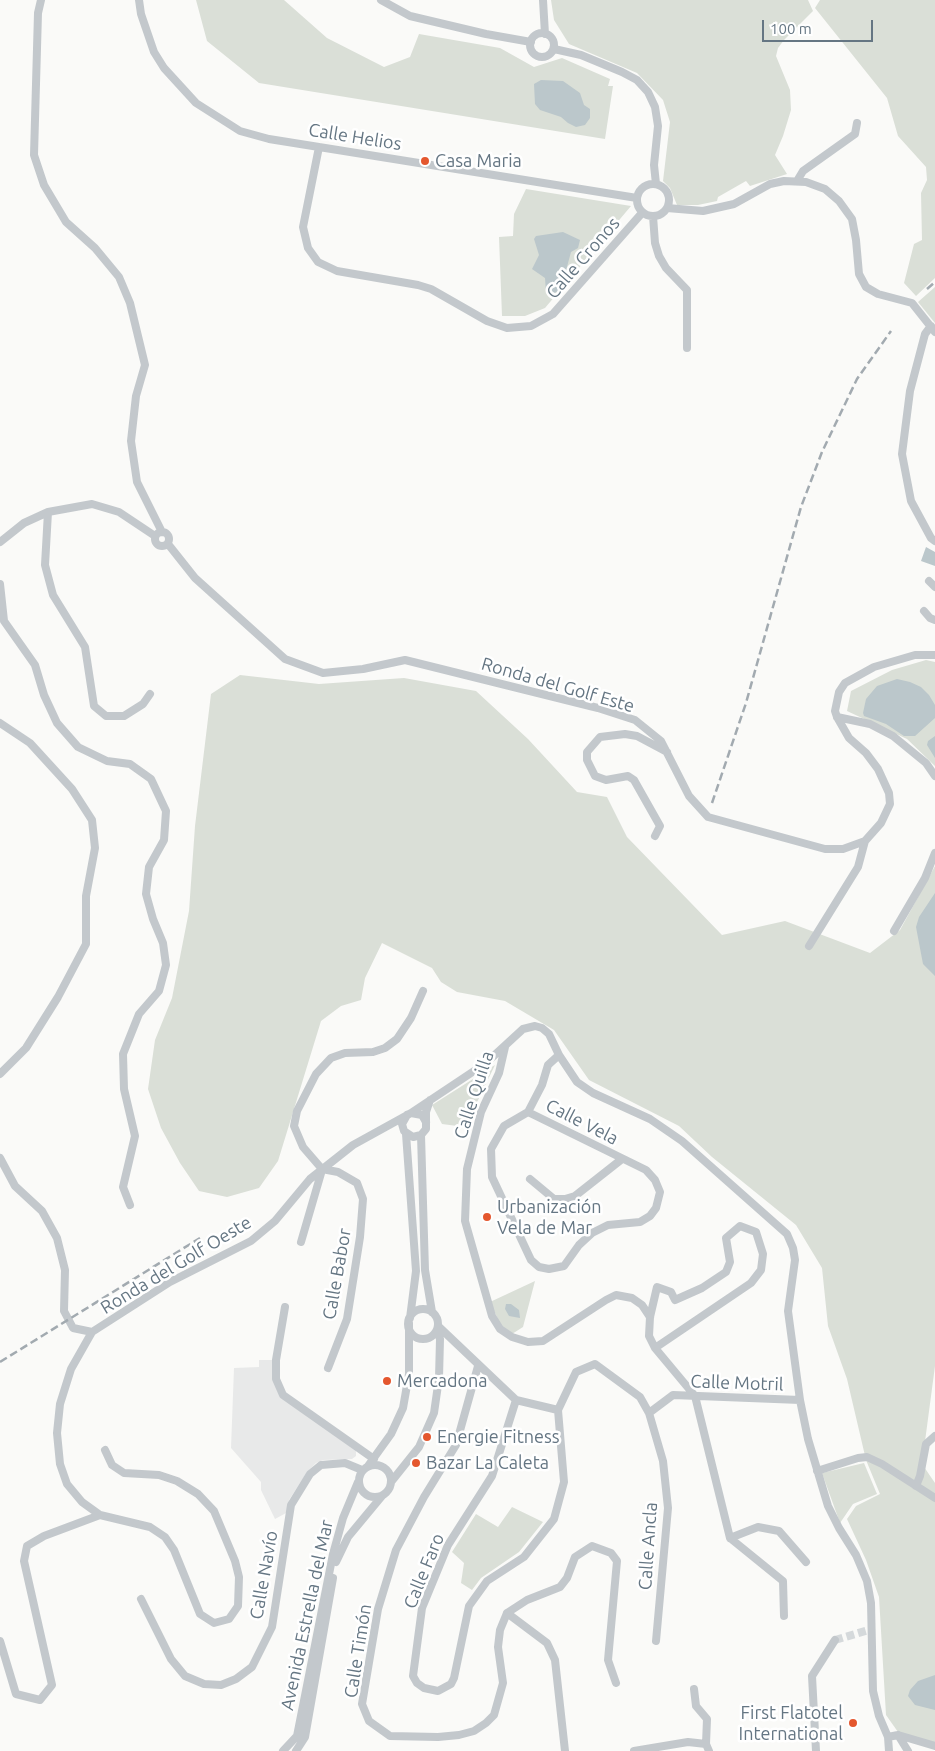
<!DOCTYPE html>
<meta charset="utf-8">
<style>
body{margin:0}
#map{position:relative;width:935px;height:1751px;overflow:hidden;background:#fafaf8;font-family:Ubuntu,sans-serif}
canvas{display:block}
.scale{position:absolute;left:762px;top:20px;width:111px;height:22px;box-sizing:border-box;border:2px solid #657683;border-top:0;padding-left:6px;font-size:15px;line-height:18px;white-space:nowrap;color:#657683;-webkit-text-stroke:4px #fff;paint-order:stroke}
</style>
<div id="map">
<canvas width="935" height="1751"></canvas>
<div class="scale">100 m</div>
</div>
<script>
const g = document.querySelector('canvas').getContext('2d');
g.lineJoin = 'round';
function fillPath(path, color) { g.fillStyle = color; g.fill(path, 'evenodd'); }
const poly = rows => new Path2D(rows.map(r => 'M' + r).join(''));
function trace(path, color, width, dash) { g.strokeStyle = color; g.lineWidth = width; g.lineCap = dash ? 'butt' : 'round'; g.setLineDash(dash || []); g.stroke(path); }
function drawText(font, color, halo, rows, align = 'center') {
  g.font = font + ' Ubuntu,sans-serif'; g.lineWidth = 5; g.setLineDash([]); g.textBaseline = 'middle'; g.strokeStyle = halo; g.fillStyle = color; for (const [text, x, y, turn = 0] of rows) {
    g.save(); g.translate(x, y); g.rotate((+turn || 0) * Math.PI / 180); g.textAlign = isNaN(turn) ? turn : align; if (halo) g.strokeText(text, 0, 0); g.fillText(text, 0, 0); g.restore();
  }
}
fillPath(poly([
 [259,1360,276,1360,283,1395,356,1446,356,1456,352,1459,323,1460,316,1463,307,1472,289,1500,288,1512,275,1519,261,1490,261,1482,231,1448,234,1368,259,1367]
]), '#e8e9e9');
fillPath(poly([
 [196,0,284,0,327,38,384,67,410,57,419,34,500,48,534,67,562,58,610,79,608,86,613,86,605,139,259,83,207,41],
 [551,0,808,0,813,11,784,40,778,48,776,56,790,90,791,110,783,136,775,155,787,174,750,186,746,181,718,197,717,201,698,205,677,205,670,188,663,181,670,122,663,100,637,73,569,44,554,20],
 [820,0,935,0,935,278,916,296,904,283,914,244,922,240,921,193,927,180,926,167,898,136,887,98,815,8],
 [526,189,631,206,545,308,525,316,502,316,499,237,513,236,514,214],
 [935,287,935,323,918,302],
 [926,660,935,662,935,766,907,739,847,711,851,691,892,670],
 [240,675,319,684,404,678,476,691,528,739,577,792,607,797,627,837,722,935,785,921,870,953,900,930,935,866,935,1366,922,1464,935,1483,935,1743,898,1732,886,1715,879,1597,866,1560,847,1519,856,1506,880,1494,866,1460,847,1379,828,1326,822,1268,796,1225,712,1157,679,1126,589,1080,554,1030,505,1001,457,992,441,982,432,968,382,943,365,978,361,1000,341,1006,321,1021,278,1161,259,1188,227,1197,199,1191,180,1163,161,1128,148,1089,155,1040,172,998,189,911,195,826,211,694],
 [495,1065,465,1127,442,1124,432,1105],
 [535,1281,523,1327,512,1334,502,1328,490,1302],
 [864,1463,877,1494,853,1504,840,1523,822,1473],
 [512,1507,543,1522,519,1552,481,1578,472,1590,461,1583,464,1563,452,1552,476,1514,498,1527]
]), '#dadfd7');
fillPath(poly([
 [541,80,563,81,580,93,584,105,590,109,590,118,585,125,576,127,568,123,561,117,540,110,535,104,534,84],
 [563,232,580,240,578,248,571,252,561,289,551,295,546,292,545,278,532,269,539,255,534,239,536,236],
 [926,547,935,552,935,566,921,561],
 [897,679,910,682,921,687,929,695,935,705,935,718,915,736,904,736,886,724,864,716,863,713,866,699,877,686],
 [935,736,935,758,927,745,928,741],
 [935,893,935,976,923,964,916,927,919,917],
 [506,1304,511,1304,519,1310,520,1318,509,1316,505,1309],
 [935,1675,935,1710,915,1705,908,1696,910,1690,918,1681]
]), '#bbc7cb');
trace(poly([
 [835,1640,872,1629]
]), '#d5d9db', 8, [8, 4]);
trace(poly([
 [41,0,38,13,34,155,44,185,66,222,95,248,119,277,130,303,145,365,136,396,131,441,137,482,162,532],
 [139,0,141,14,154,52,164,68,196,103,240,131,269,139,319,147,637,198],
 [381,0,410,16,486,34,531,42],
 [543,0,545,34],
 '530 45a12 12 0 1 1 24 0a12 12 0 1 1-24 0Z',
 [554,49,581,55,622,72,637,80,648,92,655,107,658,126,654,165,656,184],
 [319,147,303,227,308,248,318,262,337,271,418,285,431,289,487,321,507,328,531,326,553,314,642,213],
 [797,181,803,171,855,134,857,123],
 '637 200a16 16 0 1 1 32 0a16 16 0 1 1-32 0Z',
 [667,208,703,211,734,204,770,184,784,181,806,182,825,189,839,201,852,219,856,240,859,274,866,287,878,294,912,303,935,332],
 [653,216,655,243,659,256,666,268,687,290,687,348],
 [931,326,925,334,910,391,902,454,911,501,931,538,935,541],
 [48,512,45,565,53,595,85,647,94,706,106,716,124,716,143,704,150,694],
 '155 539a7 7 0 1 1 14 0a7 7 0 1 1-14 0Z',
 [0,542,24,523,48,512,92,504,119,512,155,536],
 [168,544,195,578,285,659,323,673,363,669,405,660,598,708,635,720,661,741,689,796,708,817,825,849,843,849,865,841,881,823,890,804,889,793,878,769,866,753,849,738,837,717,835,711,839,692,845,683,874,667,915,655,935,655],
 [929,581,935,587],
 [0,584,4,621,35,665,44,695,57,723,78,747,107,761,130,764,151,779,166,811,164,840,149,867,146,894,153,919,163,943,166,965,159,991,139,1014,123,1054,124,1089,135,1136,123,1187,130,1205],
 [924,611,930,618,935,620],
 [837,717,870,724,893,736,926,763,935,776],
 [0,723,30,743,72,789,92,820,95,848,86,896,86,944,58,997,26,1048,0,1074],
 [655,836,660,826,634,780,628,776,606,780,595,776,587,760,587,752,600,737,625,734,637,736,667,752],
 [894,931,925,878,935,853],
 [809,946,858,867,865,841],
 [505,1047,499,1073,481,1112,467,1169,465,1221,492,1316,500,1329,512,1337,528,1342,543,1341,606,1300,616,1295,632,1298,642,1305,650,1317],
 [528,1112,646,1170,655,1180,660,1192,656,1208,650,1216,640,1222,608,1225,592,1233,579,1245,564,1266,549,1269,539,1267,531,1260,492,1177,491,1149,504,1126,528,1112,542,1085,548,1065,559,1055],
 [411,1113,486,1063,523,1029,535,1026,542,1028,549,1034,559,1055,577,1082,593,1093,650,1119,682,1141,787,1234,793,1248,795,1260,788,1311,800,1400,808,1439,828,1506,839,1528,856,1555,867,1581,871,1603,873,1691,879,1716,888,1737,889,1751],
 [407,1115,402,1124,404,1131,413,1137,421,1135,426,1129,426,1112,430,1100],
 [406,1134,416,1271,410,1318],
 [421,1135,425,1270,432,1312],
 [0,1158,15,1186,42,1211,57,1238,65,1270,64,1311,73,1328,92,1332],
 [530,1179,554,1199,565,1199,575,1196,622,1159],
 [301,1242,322,1170],
 [285,1307,276,1360,276,1379,283,1395,374,1459],
 '408 1324a15 15 0 1 1 30 0a15 15 0 1 1-30 0Z',
 [438,1326,516,1400,558,1410],
 [92,1332,71,1369,60,1404,57,1433,60,1464,67,1484,82,1502,100,1515,150,1527,165,1537,174,1550,200,1614,214,1623,229,1619,238,1606,239,1577,235,1561,214,1511,198,1494,177,1481,159,1475,124,1473,112,1465,105,1450],
 [92,1332,170,1282,251,1241,275,1221,310,1179,353,1145,411,1113,422,1115,426,1122],
 [655,1348,751,1283,761,1270,763,1254,756,1232,740,1226,726,1238,730,1262,726,1272,702,1288,675,1300,671,1292,657,1287,650,1317,649,1336,655,1348,695,1396,730,1538,783,1581,784,1616],
 [478,1366,456,1445,424,1497,396,1550,378,1609,362,1704,369,1721,390,1736,438,1737,459,1735,474,1731,486,1723,494,1715,503,1683,498,1647,500,1630,507,1613,527,1600,560,1587,567,1578,575,1557,592,1546,611,1553,617,1561,608,1660,616,1683],
 [328,1368,347,1319,360,1237,363,1199,357,1183,338,1172,322,1169,303,1147,294,1126,297,1111,316,1074,331,1058,345,1053,373,1052,385,1048,397,1039,411,1018,423,991],
 [516,1400,492,1476,448,1545,422,1608,413,1676,417,1683,424,1688,438,1691,451,1684,454,1678,469,1606,487,1581,524,1557,554,1519,564,1482,558,1410],
 [558,1410,576,1372,595,1364,640,1397,649,1413,663,1461,668,1508,656,1641],
 [649,1413,673,1395,800,1400],
 '359 1481a16 16 0 1 1 32 0a16 16 0 1 1-32 0Z',
 [368,1466,391,1434,403,1408,409,1374,409,1323],
 [817,1471,858,1458,867,1457,882,1464,935,1498],
 [391,1482,419,1447,434,1413,439,1378,440,1339,437,1330],
 [916,1486,920,1476,926,1444,935,1436],
 [730,1538,758,1527,779,1531,806,1562],
 [336,1562,348,1537,382,1496],
 [141,1599,171,1659,185,1676,204,1684,221,1685,236,1679,252,1667,272,1627,291,1505,310,1474,321,1465,345,1463,362,1470],
 [507,1613,547,1643,555,1660,565,1751],
 [0,1641,16,1694,40,1700,52,1685,24,1561,27,1546,44,1536,100,1515],
 [694,1689,696,1706,707,1719,706,1744],
 [898,1735,908,1751],
 [888,1737,898,1735,935,1746],
 [283,1751,297,1736,333,1554,343,1518,358,1482],
 [296,1751,305,1737,333,1578],
 [634,1751,688,1742,706,1744,709,1751],
 [816,1751,812,1676,835,1640]
]), '#c3c8cc', 8);
trace(poly([
 [927,289,935,282],
 [712,803,746,703,801,507,822,452,857,379,891,331],
 [0,1362,200,1238]
]), '#a2aab0', 2.5, [8, 4]);
for (const [x, y, r, color] of [
 [425,161,5,"#e4572e"],
 [487,1217,5,"#e4572e"],
 [387,1381,5,"#e4572e"],
 [427,1437,5,"#e4572e"],
 [416,1463,5,"#e4572e"],
 [853,1723,5,"#e4572e"]
]) { const dot = new Path2D(); dot.arc(x, y, r, 0, 2 * Math.PI); g.fillStyle = color; g.fill(dot); trace(dot, '#fff', 2); }
drawText('18px', '#657683', '#fff', [
 ["Calle Helios",355,137,9],
 ["Calle Cronos",583,258,-49],
 ["Ronda del Golf Este",558,685,16],
 ["Calle Quilla",474,1095,-72],
 ["Calle Vela",582,1122,27],
 ["Ronda del Golf Oeste",176,1265,-31],
 ["Calle Babor",337,1274,-80],
 ["Calle Motril",737,1383,2],
 ["Calle Ancla",648,1546,-86],
 ["Calle Faro",424,1571,-68],
 ["Calle Navío",264,1575,-80],
 ["Avenida Estrella del Mar",307,1615,-78],
 ["Calle Timón",358,1651,-81]
]);
drawText('18px', '#657683', '#fff', [
 ["Casa Maria",435,161],
 ["Urbanización",497,1207],
 ["Vela de Mar",497,1228],
 ["Mercadona",397,1381],
 ["Energie Fitness",437,1437],
 ["Bazar La Caleta",426,1463],
 ["First Flatotel",843,1713,"right"],
 ["International",843,1734,"right"]
], 'left');
</script>
